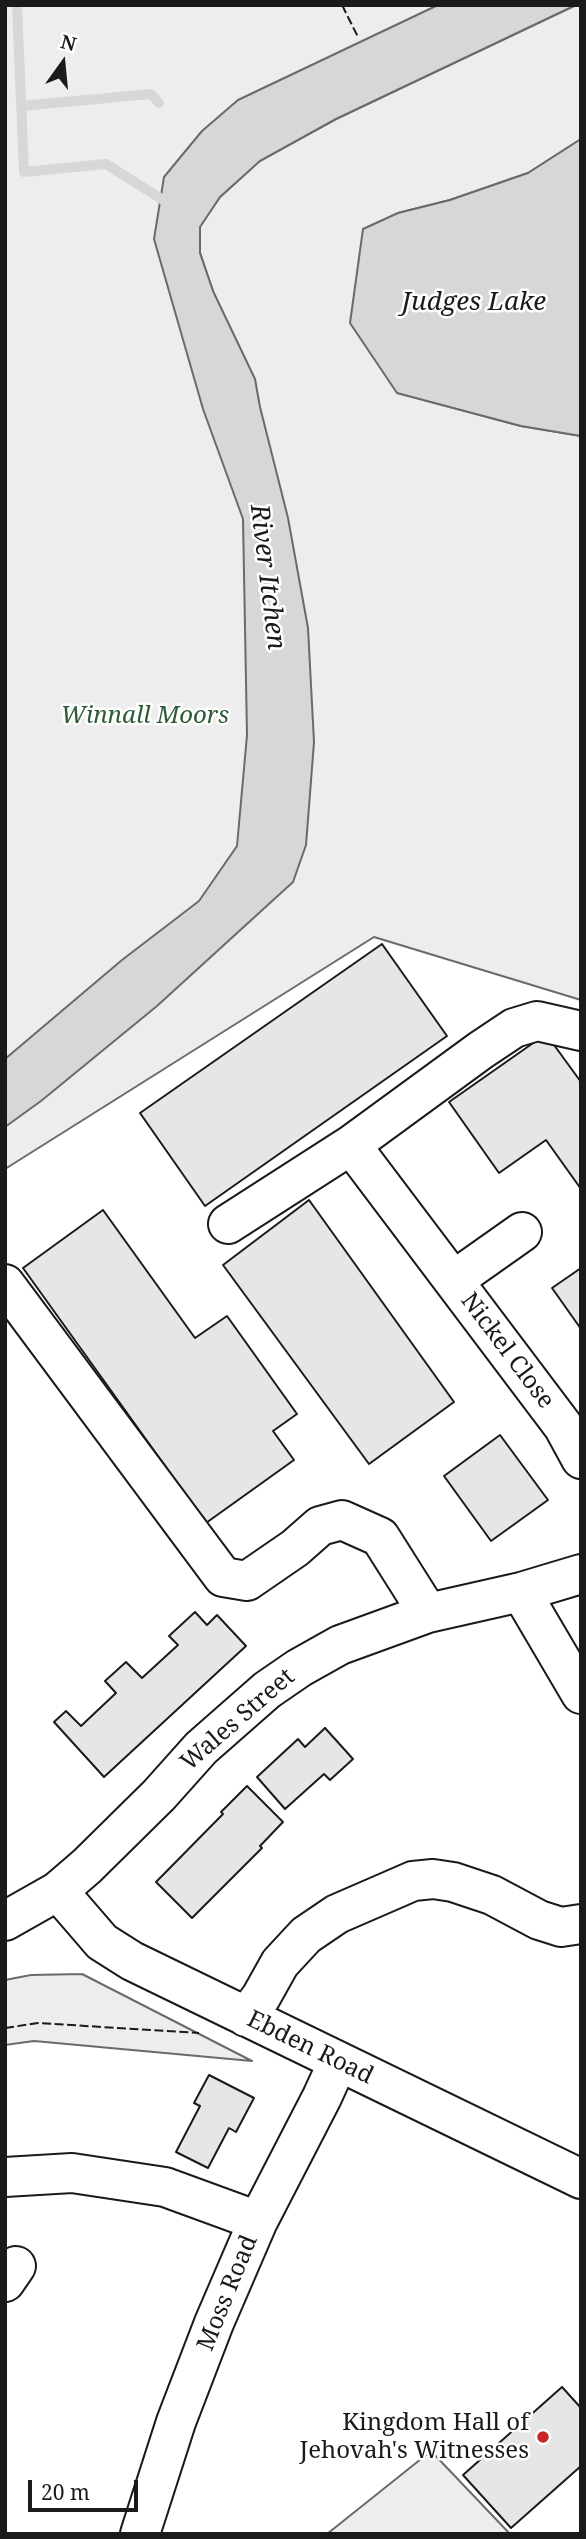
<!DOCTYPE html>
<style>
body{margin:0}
#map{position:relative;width:586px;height:2539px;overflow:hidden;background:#fff;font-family:"Noto Serif",serif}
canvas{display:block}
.frame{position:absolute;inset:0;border:7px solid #1a1a1a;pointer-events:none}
.north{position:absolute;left:28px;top:28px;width:70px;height:70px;-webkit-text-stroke:5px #fff;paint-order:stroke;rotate:15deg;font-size:19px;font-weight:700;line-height:28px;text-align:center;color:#1a1a1a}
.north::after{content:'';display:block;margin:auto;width:24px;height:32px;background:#1a1a1a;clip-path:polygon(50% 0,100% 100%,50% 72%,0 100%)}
.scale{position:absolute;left:28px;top:2480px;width:110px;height:32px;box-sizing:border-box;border:4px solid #1a1a1a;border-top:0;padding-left:9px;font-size:21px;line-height:24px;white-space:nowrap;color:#1a1a1a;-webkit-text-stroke:5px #fff;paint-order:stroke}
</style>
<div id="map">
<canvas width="586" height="2539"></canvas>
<div class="frame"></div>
<div class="north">N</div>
<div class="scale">20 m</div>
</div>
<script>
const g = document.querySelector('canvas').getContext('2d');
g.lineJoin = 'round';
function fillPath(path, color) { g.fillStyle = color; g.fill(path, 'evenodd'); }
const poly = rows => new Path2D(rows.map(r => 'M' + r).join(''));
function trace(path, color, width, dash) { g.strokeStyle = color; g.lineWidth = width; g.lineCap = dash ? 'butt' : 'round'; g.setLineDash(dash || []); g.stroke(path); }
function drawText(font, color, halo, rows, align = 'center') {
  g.font = font + ' "Noto Serif",serif'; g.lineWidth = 5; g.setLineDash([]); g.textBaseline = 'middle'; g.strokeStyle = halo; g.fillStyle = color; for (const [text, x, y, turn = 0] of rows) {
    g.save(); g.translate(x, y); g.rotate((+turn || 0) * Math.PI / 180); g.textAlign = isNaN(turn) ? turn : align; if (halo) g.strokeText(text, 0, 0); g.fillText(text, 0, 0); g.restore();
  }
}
const green = poly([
 [5,5,487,5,177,208,213,291,200,253,200,226,220,197,259,161,336,119,576,5,581,5,581,139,528,173,450,200,398,213,398,393,521,426,581,436,581,1000,374,937,5,1169,5,5],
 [82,1974,252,2061,34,2041,5,2045,5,1980,31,1975,82,1974],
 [431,2451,510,2534,327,2534,431,2451]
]);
fillPath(green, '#ededed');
trace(green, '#6a6a6a', 2);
const water = poly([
 [438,5,576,5,336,119,260,161,220,197,200,227,200,253,213,291,255,379,260,407,288,518,308,628,314,742,306,845,293,882,157,1006,41,1101,5,1127,5,1059,122,960,199,901,237,846,247,735,243,519,203,409,154,239,164,177,202,131,238,100,438,5],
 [581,139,581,436,521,426,397,393,350,323,363,229,398,213,450,200,528,173,581,139]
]);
fillPath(water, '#d7d7d7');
trace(water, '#6a6a6a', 2);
trace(poly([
 [17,5,24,172,106,164,171,205],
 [21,106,151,94,159,103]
]), '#d7d7d7', 10);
const building = poly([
 [382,944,447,1036,205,1206,140,1113,382,944],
 [546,1034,581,1082,581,1189,546,1140,499,1173,449,1102,546,1034],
 [309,1200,454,1402,369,1464,223,1265,309,1200],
 [103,1210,195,1338,227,1316,297,1414,273,1431,294,1460,206,1523,23,1268,103,1210],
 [581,1268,581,1329,552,1288,581,1268],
 [500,1435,548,1500,491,1541,444,1476,500,1435],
 [195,1612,207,1625,217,1615,246,1646,104,1777,54,1722,66,1711,81,1726,116,1693,105,1681,126,1662,142,1678,178,1645,169,1636,195,1612],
 [325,1728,353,1759,330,1780,324,1774,285,1809,257,1777,298,1739,305,1747,325,1728],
 [247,1786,283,1822,260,1846,262,1848,192,1918,156,1882,223,1814,221,1812,247,1786],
 [209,2075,254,2098,236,2132,229,2128,208,2168,176,2152,200,2106,194,2103,209,2075],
 [562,2387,581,2408,581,2466,511,2528,463,2475,562,2387]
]);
fillPath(building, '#e6e6e6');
trace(building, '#1a1a1a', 2);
const minor = poly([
 [351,1145,563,1426,581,1459],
 [228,1224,351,1145,481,1050,514,1028,537,1021,581,1031],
 [454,1280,522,1232],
 [5,1284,223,1577,247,1581,295,1548,320,1526,342,1520,380,1537,428,1613],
 [521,1592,581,1694],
 [58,1891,102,1942,132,1961,581,2179],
 [5,1921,58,1891,87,1866,159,1795,201,1748,267,1690,299,1668,340,1645,428,1613,521,1592,581,1574],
 [246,2017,261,1997,280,1963,306,1935,337,1914,413,1881,433,1879,453,1882,492,1895,539,1920,561,1927,581,1924],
 [5,2177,72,2173,165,2187,258,2221],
 [5,2282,16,2266],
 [140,2534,176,2422,214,2323,258,2221,322,2097,338,2062]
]);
trace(minor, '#1a1a1a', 42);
trace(minor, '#fff', 38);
trace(poly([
 [342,5,358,37],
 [5,2028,38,2023,199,2033]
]), '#1a1a1a', 2, [9, 3.5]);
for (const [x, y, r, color] of [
 [543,2437,7,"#c62828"]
]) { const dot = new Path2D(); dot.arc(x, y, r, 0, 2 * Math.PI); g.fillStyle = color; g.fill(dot); trace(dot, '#fff', 2.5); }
drawText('italic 24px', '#2b5a34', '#fff', [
 ["Winnall Moors",145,716]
]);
drawText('24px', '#1a1a1a', '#fff', [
 ["Nickel Close",507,1351,53],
 ["Wales Street",238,1720,-41],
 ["Ebden Road",310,2048,26],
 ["Moss Road",228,2293,-68]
]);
drawText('24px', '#1a1a1a', '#fff', [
 ["Kingdom Hall of",529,2423],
 ["Jehovah's Witnesses",529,2451]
], 'right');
drawText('italic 26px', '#1a1a1a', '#fff', [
 ["Judges Lake",474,303],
 ["River Itchen",267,577,83]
]);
</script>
